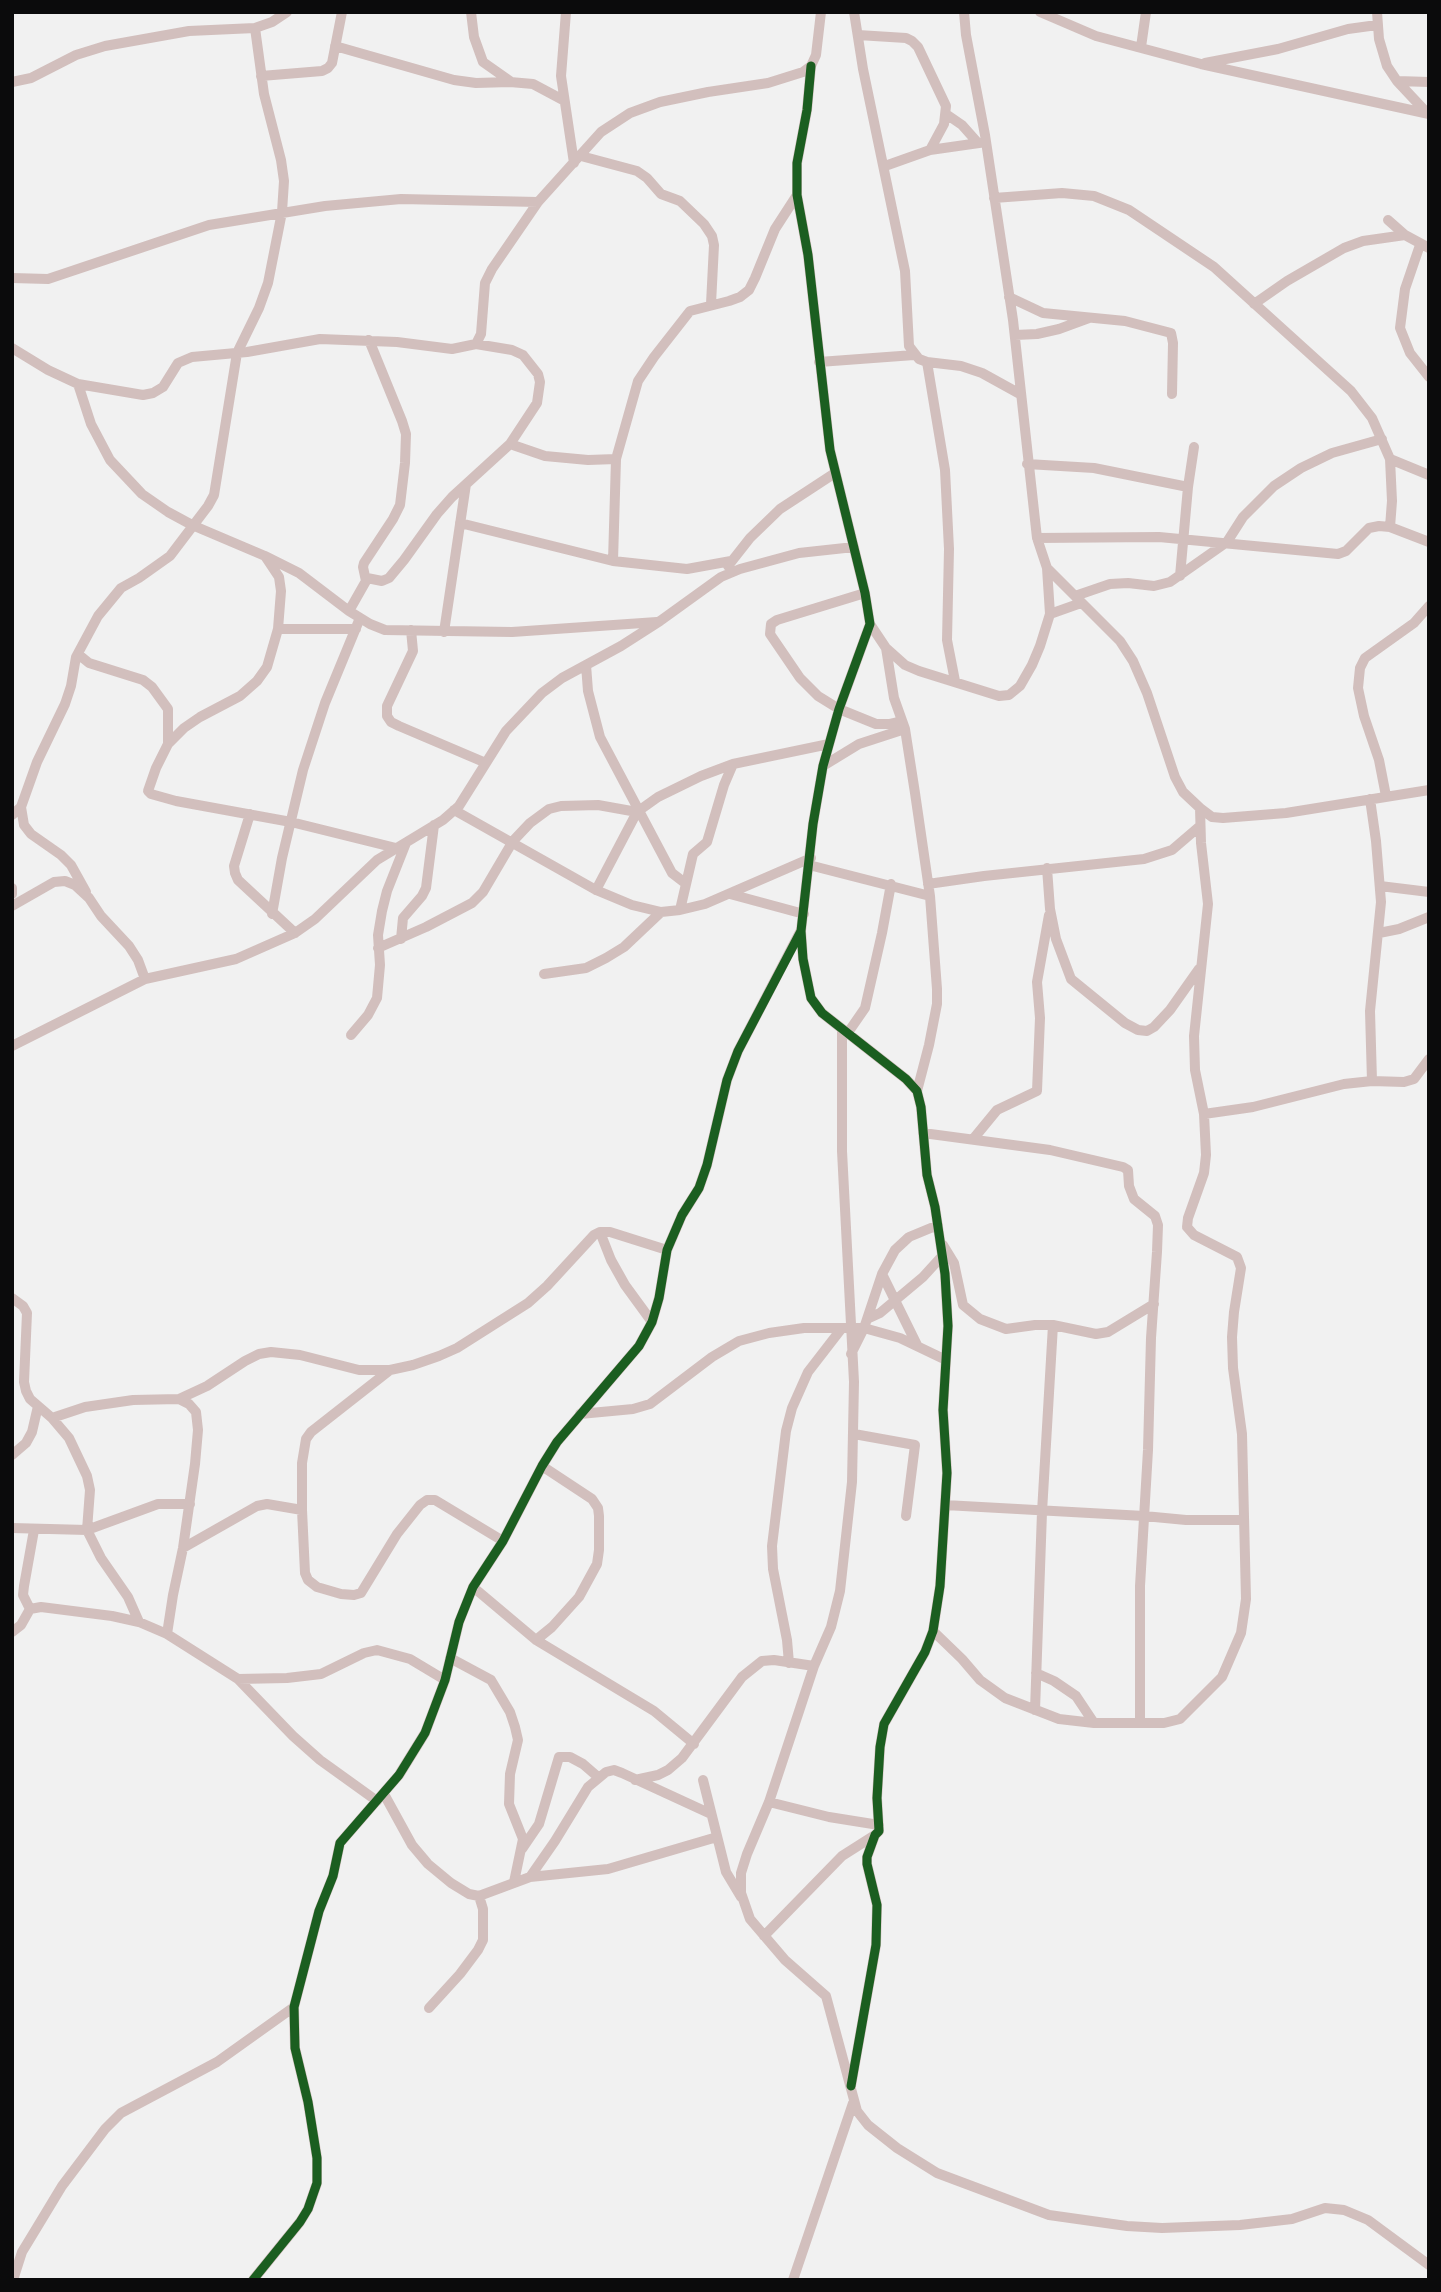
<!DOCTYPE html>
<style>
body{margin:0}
#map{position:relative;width:1441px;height:2292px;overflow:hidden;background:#f1f1f1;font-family:"Public Sans",sans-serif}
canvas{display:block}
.frame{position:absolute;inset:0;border:14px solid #0b0b0c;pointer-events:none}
</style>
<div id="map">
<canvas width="1441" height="2292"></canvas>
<div class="frame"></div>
</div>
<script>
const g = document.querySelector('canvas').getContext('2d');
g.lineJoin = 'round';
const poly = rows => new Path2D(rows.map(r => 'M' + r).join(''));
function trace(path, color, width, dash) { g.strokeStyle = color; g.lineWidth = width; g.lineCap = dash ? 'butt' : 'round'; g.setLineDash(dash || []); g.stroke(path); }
trace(poly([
 [471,12,474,37,483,62,510,81],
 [566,12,561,76,574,163],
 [854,12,863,69,905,271,909,346,919,359,927,362,961,366,982,373,1020,394],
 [964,12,966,35,985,135,1013,320,1037,538,1047,568,1120,641,1133,661,1147,693,1175,777,1183,792,1200,808,1212,817,1223,818,1286,813,1429,790],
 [1040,12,1096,36,1201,64,1429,114],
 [1377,12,1379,39,1387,66,1397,81,1427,113],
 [858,35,906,38,912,41,918,47,946,106,944,124,930,150],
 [335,46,454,80,476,83,510,82,533,84,563,100],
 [1141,47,1146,12],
 [1205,63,1278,49,1348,29,1377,25],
 [811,66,807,110,797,163,797,195,808,255,830,450,865,593,870,624,839,709,823,766,813,824,801,931,803,959,811,998,822,1013,906,1079,917,1091,921,1107,927,1175,935,1207,945,1274,948,1326,943,1410,947,1473,940,1586,933,1631,925,1652,884,1724,880,1747,877,1798,879,1831,875,1835,867,1857,867,1864,877,1905,876,1945,851,2086],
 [261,76,322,71,328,68,332,63,342,12],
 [1397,81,1429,82],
 [12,82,31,78,76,55,105,46,189,31,255,28,272,22,287,12],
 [946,114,962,125,978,143],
 [581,156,637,171,647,178,661,194,680,201,704,224,712,236,714,245,711,304],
 [885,166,930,150,986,142],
 [994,198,1062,193,1094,196,1129,210,1214,267,1351,391,1372,418,1390,459,1392,501,1390,527],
 [1388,220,1405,235,1429,248],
 [1420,245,1405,289,1400,328,1410,353,1429,377],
 [12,278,48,279,209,225,325,206,401,199,538,202],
 [1009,297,1043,313,1125,321,1171,333,1173,343,1172,394],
 [1254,304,1287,281,1344,248,1363,241,1405,235],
 [1015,335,1037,334,1059,329,1089,318],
 [12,348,48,370,78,384,143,395,153,393,163,387,178,363,192,357,247,352,320,339,397,342,452,349,476,344,481,334,485,283,492,269,538,202,601,132,630,113,660,102,708,92,768,83,803,72,811,66,816,55,821,12],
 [819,362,914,355],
 [927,362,945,470,949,549,947,640,955,681],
 [78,384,91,424,110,460,142,494,168,512,192,525,265,556,299,573,349,611,370,624,385,630,512,632,657,622],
 [510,444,545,456,588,460,616,459],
 [1390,459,1429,475],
 [1027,464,1094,468,1188,487],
 [460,523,613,561,687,569,731,561],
 [1037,538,1159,537,1338,554,1346,551,1369,528,1379,526,1390,527,1429,542],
 [265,556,279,577,281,591,278,629,267,667,257,681,240,696,200,717,184,728,168,744,156,768,148,791,151,794,176,801,291,822,396,848],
 [613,561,616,459,638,381,654,357,690,311,729,301,740,297,749,290,755,278,775,229,797,195],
 [728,566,750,538,780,509,835,473],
 [1180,576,1188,487,1194,447],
 [367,578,382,581,389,578,404,560,437,514,452,497,510,444,537,403,540,382,538,374,523,355,512,350,476,344],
 [865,593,777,620,771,624,770,634,800,678,818,696,839,709,876,724,889,724,902,721],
 [1075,596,1110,584,1128,583,1154,586,1170,582,1227,542,1243,517,1274,486,1301,468,1332,453,1382,439],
 [349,611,366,581,363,567,364,563,393,519,400,505,405,463,406,434,402,421,369,340],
 [1050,614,1081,603],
 [870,624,886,648,905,665,919,671,999,696,1009,695,1020,686,1032,665,1040,646,1050,614,1047,568],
 [278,629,356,629],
 [411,630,413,651,387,706,387,716,391,722,399,726,486,763],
 [444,632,466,484],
 [886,648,894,698,905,729,915,793,930,896,937,989,937,1004,929,1045,917,1091],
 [78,654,89,663,143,680,152,687,168,709,168,744],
 [586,665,588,691,600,737,672,873,685,883],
 [823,766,859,744,905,729],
 [1386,796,1379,760,1364,716,1358,688,1360,668,1365,658,1414,623,1429,606],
 [1370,799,1376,841,1381,902,1370,1011,1372,1081],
 [21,807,24,825,31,834,61,855,71,865,86,892],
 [454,810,596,890,632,905,661,912,680,910,705,904,811,858],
 [250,814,234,866,235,873,238,880,295,933],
 [12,815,21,807,37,762,65,704,71,686,76,657,98,616,121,588,139,578,170,556,208,506,214,495,237,353,259,308,268,283,282,212,284,181,281,160,264,94,255,28],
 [809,865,930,896],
 [1047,868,1050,909,1056,939,1071,979,1125,1023,1138,1030,1147,1031,1154,1027,1170,1010,1199,969],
 [928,884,984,876,1144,859,1172,850,1200,826],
 [1380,886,1429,892],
 [12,888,12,894],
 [596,890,637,812,658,797,701,776,733,764,829,744],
 [730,894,804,914],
 [12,906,54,882,65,881,75,885,89,898,101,916,129,946,138,960,145,979],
 [680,910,693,854,707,842,724,785,733,764],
 [272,914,282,858,303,770,325,703,360,618],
 [1379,933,1399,929,1429,917],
 [401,939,403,918,422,896,426,888,434,825],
 [378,948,426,927,472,903,483,892,513,841,530,823,549,809,561,806,598,805,637,812],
 [544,974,586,968,606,958,624,947,661,912],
 [842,1030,842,1151,854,1382,852,1482,840,1591,831,1627,814,1666,769,1802,747,1854,741,1873,741,1893,750,1919,785,1960,826,1996,857,2111,868,2125,897,2148,937,2173,1049,2215,1127,2226,1162,2228,1240,2225,1292,2219,1325,2208,1344,2210,1368,2220,1429,2265],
 [847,1034,865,1008,882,933,891,884],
 [351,1035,368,1015,377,998,380,965,378,935,382,911,387,891,406,843],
 [12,1046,145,979,236,959,295,933,315,919,377,860,443,820,459,806,506,731,542,693,562,678,621,646,660,621,721,577,740,569,799,553,854,547],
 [1204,1114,1253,1107,1344,1084,1372,1081,1404,1082,1414,1079,1429,1059],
 [923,1133,1050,1150,1123,1167,1128,1170,1129,1186,1134,1199,1155,1216,1158,1225,1157,1252,1151,1338,1148,1450,1140,1586,1140,1723],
 [974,1138,997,1110,1037,1091,1040,1018,1037,982,1049,915],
 [600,1232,611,1260,625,1285,652,1322],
 [943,1245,954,1263,963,1305,980,1319,1006,1329,1035,1325,1053,1325,1096,1334,1108,1332,1154,1304],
 [882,1274,917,1345],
 [12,1298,23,1306,27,1313,24,1382,26,1391,30,1399,52,1418,69,1438,87,1476,90,1490,87,1530,101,1558,128,1597,139,1622],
 [867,1319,880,1313,923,1277,943,1255],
 [851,1354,864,1328,882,1274,895,1250,909,1237,938,1225],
 [390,1370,311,1432,306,1439,302,1463,302,1510,305,1573,308,1580,317,1587,341,1594,354,1595,361,1593,397,1534,420,1505,427,1500,435,1500,503,1541],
 [179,1399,207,1386,245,1361,259,1354,271,1352,300,1355,359,1370,390,1370,413,1365,439,1356,457,1348,528,1303,547,1286,594,1235,600,1232,610,1232,667,1250],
 [580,1414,633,1409,650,1404,712,1357,739,1341,769,1333,804,1328,864,1328,900,1338,946,1360],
 [52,1418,85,1407,133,1400,179,1399,189,1404,196,1412,198,1430,195,1464,183,1548,173,1595,167,1634],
 [854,1434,915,1445,906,1516],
 [12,1455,26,1443,32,1432,38,1406],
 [945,1505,1144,1516,1186,1520,1243,1520],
 [12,1528,87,1530,158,1504,190,1504],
 [183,1548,257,1506,267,1504,302,1510],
 [473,1587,536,1640,654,1711,694,1744],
 [30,1609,23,1595,24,1586,34,1530],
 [933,1631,962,1659,980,1680,1005,1698,1059,1719,1094,1723,1164,1723,1180,1719,1222,1677,1241,1633,1246,1599,1242,1434,1233,1368,1232,1337,1234,1312,1241,1268,1237,1257,1194,1235,1187,1227,1188,1218,1204,1173,1206,1155,1204,1114,1195,1070,1194,1036,1208,904,1201,843,1200,808],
 [12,1632,21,1625,30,1609,41,1607,112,1616,139,1622,167,1634,238,1679,293,1736,320,1760,377,1801],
 [536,1640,552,1627,579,1597,597,1564,599,1550,599,1516,598,1508,592,1499,542,1466],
 [450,1658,491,1680,510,1712,515,1727,518,1740,510,1774,509,1804,523,1839,514,1882],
 [789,1663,787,1640,773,1569,772,1546,786,1431,792,1408,808,1372,842,1328],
 [1036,1673,1054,1681,1076,1696,1094,1723],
 [238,1679,287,1678,321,1674,364,1653,377,1650,410,1659,445,1680],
 [1035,1710,1042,1512,1053,1325],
 [635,1780,658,1775,668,1770,682,1758,742,1677,762,1661,774,1660,814,1666],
 [703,1780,726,1872,741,1897],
 [384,1794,412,1845,428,1864,451,1883,469,1894,479,1896,530,1877,608,1869,717,1837],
 [769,1802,829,1817,879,1825],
 [522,1849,539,1824,559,1757,570,1757,583,1764,598,1777],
 [530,1877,555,1841,588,1787,606,1772,614,1770,622,1773,711,1814],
 [764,1936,842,1856,875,1835],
 [429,2008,460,1974,478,1950,483,1940,483,1909,479,1896],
 [13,2280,22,2252,36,2229,62,2186,105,2129,121,2113,217,2062,294,2007],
 [253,2280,300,2222,308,2209,317,2183,317,2158,308,2102,295,2048,294,2007,319,1911,333,1876,340,1843,399,1775,425,1733,445,1680,459,1622,473,1587,503,1541,542,1466,557,1442,639,1346,652,1322,659,1298,667,1250,682,1215,699,1188,707,1165,727,1080,738,1051,800,932],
 [793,2280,853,2103]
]), '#d2bfbd', 10);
trace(poly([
 [811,66,807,110,797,163,797,195,808,255,830,450,865,593,870,624,839,709,823,766,813,824,801,931,803,959,811,998,822,1013,906,1079,917,1091,921,1107,927,1175,935,1207,945,1274,948,1326,943,1410,947,1473,940,1586,933,1631,925,1652,884,1724,880,1747,877,1798,879,1831,875,1835,867,1857,867,1864,877,1905,876,1945,851,2086],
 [253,2280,300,2222,308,2209,317,2183,317,2158,308,2102,295,2048,294,2007,319,1911,333,1876,340,1843,399,1775,425,1733,445,1680,459,1622,473,1587,503,1541,542,1466,557,1442,639,1346,652,1322,659,1298,667,1250,682,1215,699,1188,707,1165,727,1080,738,1051,801,931]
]), '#1b5e20', 9);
</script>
